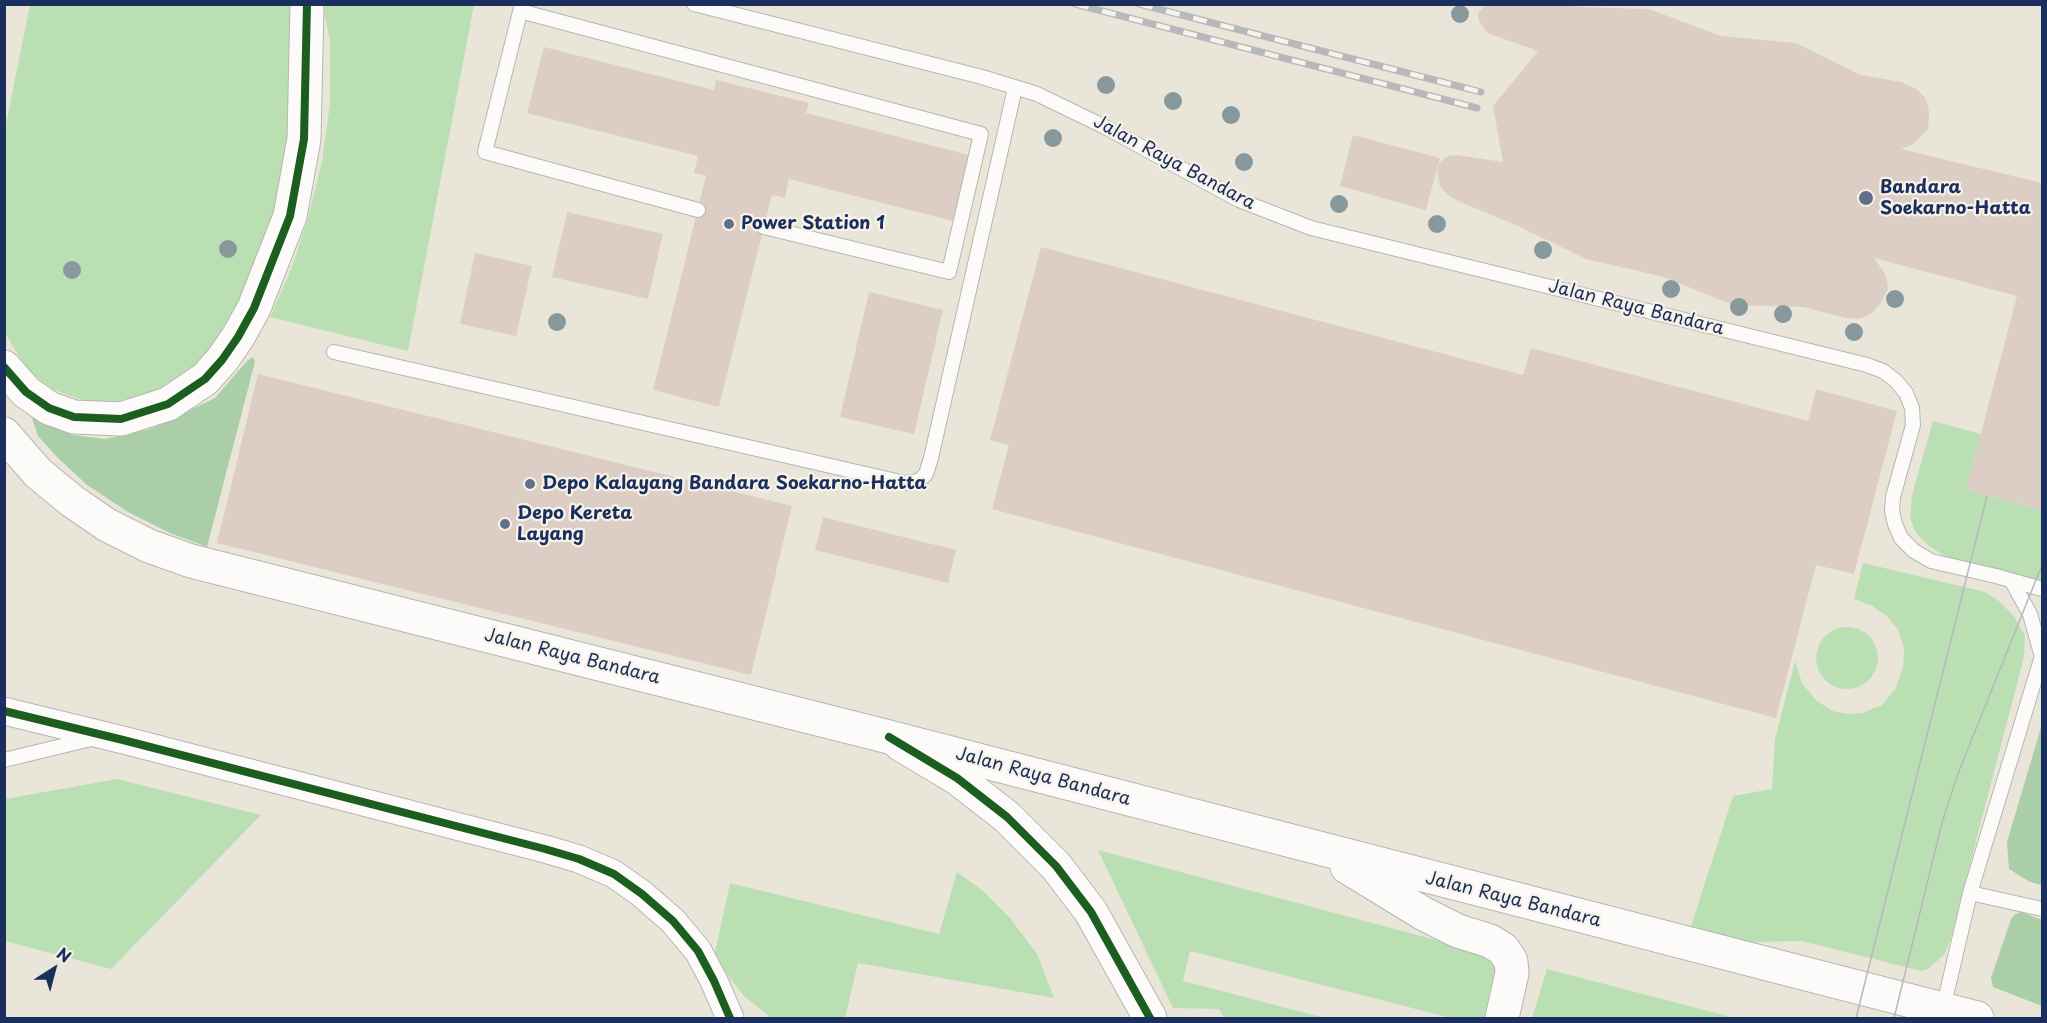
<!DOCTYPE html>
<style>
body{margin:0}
#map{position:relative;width:2047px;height:1023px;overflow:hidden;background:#e9e6d9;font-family:"Playpen Sans",sans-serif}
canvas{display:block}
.frame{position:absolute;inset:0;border:6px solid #1b2f5e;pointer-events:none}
.north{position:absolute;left:24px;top:939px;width:60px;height:60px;-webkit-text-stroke:4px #f7f3e8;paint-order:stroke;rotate:36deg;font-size:16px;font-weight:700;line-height:24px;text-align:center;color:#1b2f5e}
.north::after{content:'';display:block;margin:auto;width:21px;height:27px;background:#1b2f5e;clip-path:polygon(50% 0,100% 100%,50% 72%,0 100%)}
</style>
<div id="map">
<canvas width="2047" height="1023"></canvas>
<div class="frame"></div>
<div class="north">N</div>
</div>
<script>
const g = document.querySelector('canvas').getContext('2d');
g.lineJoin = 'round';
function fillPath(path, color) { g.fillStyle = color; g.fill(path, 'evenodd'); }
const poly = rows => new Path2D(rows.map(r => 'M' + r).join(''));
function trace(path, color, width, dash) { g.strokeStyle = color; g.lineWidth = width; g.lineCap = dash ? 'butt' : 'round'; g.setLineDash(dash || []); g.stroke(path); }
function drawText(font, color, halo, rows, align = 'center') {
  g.font = font + ' "Playpen Sans",sans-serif'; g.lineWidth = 4.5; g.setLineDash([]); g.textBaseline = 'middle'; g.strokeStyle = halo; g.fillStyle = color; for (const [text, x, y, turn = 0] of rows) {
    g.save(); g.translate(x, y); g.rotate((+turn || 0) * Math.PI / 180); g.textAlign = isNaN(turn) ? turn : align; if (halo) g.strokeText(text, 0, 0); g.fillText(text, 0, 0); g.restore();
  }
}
fillPath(poly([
 [30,5,296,5,290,159,276,215,231,320,202,361,157,390,118,401,88,402,54,390,28,371,5,333,5,129],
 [323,5,474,5,408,351,270,317,291,270,307,221,322,162,330,103,330,42],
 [1933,421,1981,434,1966,490,2042,510,2042,584,1948,558,1929,546,1916,533,1910,518,1912,495],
 [1863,563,1985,592,1998,600,2013,615,2025,636,2024,657,1951,937,1945,954,1928,969,1921,971,1802,941,1751,942,1690,929,1733,796,1772,789,1775,739,1795,661,1802,683,1816,700,1832,711,1848,714,1862,713,1882,705,1895,689,1903,668,1904,648,1898,630,1887,616,1872,606,1854,599],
 '1816 658a31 31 0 1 1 62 0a31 31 0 1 1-62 0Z',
 [117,779,261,815,111,969,5,941,5,799],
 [1098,850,1485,953,1501,964,1487,1018,1451,1018,1190,951,1183,981,1325,1018,1224,1018,1219,1009,1173,1008],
 [957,872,982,890,1010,918,1037,954,1054,998,858,963,845,1018,771,1018,743,995,714,957,730,883,939,934],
 [1547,969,1735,1018,1532,1018]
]), '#badfb3');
fillPath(poly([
 [253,357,255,362,207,547,170,533,128,512,87,485,57,457,38,436,32,418,73,435,105,439,150,429,215,398,247,361],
 [2042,724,2042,885,2030,882,2009,869,2007,842],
 [2021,912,2042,920,2042,1006,1993,987,1991,978,2011,919,2014,915]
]), '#aacea7');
fillPath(poly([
 [1486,4,1564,4,1579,7,1649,9,1721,36,1796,43,1861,75,1901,82,1917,89,1926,99,1929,112,1928,129,1912,145,1901,149,2042,183,2042,510,1966,490,2017,296,1874,258,1886,275,1888,289,1881,303,1872,313,1860,319,1845,318,1804,307,1733,305,1664,277,1586,259,1518,226,1458,201,1448,195,1440,186,1437,170,1440,162,1448,156,1457,155,1503,162,1493,106,1538,51,1487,33,1479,21,1478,13],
 [544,47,714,90,716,80,809,103,806,113,969,155,953,221,789,179,785,198,772,195,719,407,653,390,706,176,694,173,698,156,527,113],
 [1353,135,1440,158,1426,210,1340,186],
 [567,212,663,234,648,299,552,277],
 [1041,247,1523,375,1531,348,1808,421,1816,389,1897,411,1854,574,1816,565,1776,718,992,509,1009,445,990,440],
 [475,253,532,266,516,336,460,324],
 [869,292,943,310,914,434,840,417],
 [258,374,792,506,751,675,217,543],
 [823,517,956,550,948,583,815,550]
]), '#dccec5');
const service = poly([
 [522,4,485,152,698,210],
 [694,4,982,77,1037,94,1105,127,1239,200,1311,228,1867,365,1883,371,1896,381,1906,393,1912,408,1913,425,1893,497,1892,511,1895,524,1901,538,1914,551,1931,561,1996,576,2042,589],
 [520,11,981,134,949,272,764,227],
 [334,352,905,483,919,481,926,474,931,458,1015,88],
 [2011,580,2030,614,2042,657],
 [4,760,91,739],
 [1970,893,2042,909],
 [1943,1009,1970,893,2042,656]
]);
const minor = poly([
 [4,711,123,740,545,849,579,859,614,874,642,894,673,921,698,951,714,981,730,1018]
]);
const tertiary = poly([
 [4,367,26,392,49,408,74,417,121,419,168,404,205,379,222,360,238,337,254,308,290,216,304,139,307,4],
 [900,744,957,778,1007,817,1056,866,1091,912,1150,1018]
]);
const primary = poly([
 [4,434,38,473,72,501,107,525,149,546,191,561,889,737,1977,1018],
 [1347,867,1424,914,1458,931,1490,941,1503,949,1511,961,1512,973,1502,1018]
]);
trace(service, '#b6b6b2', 16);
trace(minor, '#b6b6b2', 29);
trace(tertiary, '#b6b6b2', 35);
trace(primary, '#b6b6b2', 35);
trace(service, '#fcfbf9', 14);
trace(minor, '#fcfbf9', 27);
trace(tertiary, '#fcfbf9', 33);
trace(primary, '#fcfbf9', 33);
trace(poly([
 [1856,1018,1987,496],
 [1894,1018,1942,823,1957,776,2042,565]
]), '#b6b8bb', 1.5);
const rail = poly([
 [1075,4,1477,108],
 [1139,4,1481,92]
]);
trace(rail, '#b6b8bb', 7);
trace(rail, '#f7f3e8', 4.5, [14]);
trace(poly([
 [4,367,26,392,49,408,74,417,121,419,168,404,205,379,222,360,238,337,254,308,290,216,304,139,307,4],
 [4,711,123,740,545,849,579,859,614,874,642,894,673,921,698,951,714,981,730,1018],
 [889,737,957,778,1007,817,1056,866,1091,912,1150,1018]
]), '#1b5e20', 8);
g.fillStyle = '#88999d';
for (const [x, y] of [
 [1460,14],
 [1106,85],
 [1173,101],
 [1231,115],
 [1053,138],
 [1244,162],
 [1339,204],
 [1437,224],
 [228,249],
 [1543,250],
 [72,270],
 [1671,289],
 [1895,299],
 [1739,307],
 [1783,314],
 [557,322],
 [1854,332]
]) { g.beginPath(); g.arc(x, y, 9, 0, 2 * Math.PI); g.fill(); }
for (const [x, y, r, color] of [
 [1866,198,8,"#636f89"],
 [729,224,6,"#636f89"],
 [530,484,6,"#636f89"],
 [505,524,6,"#636f89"]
]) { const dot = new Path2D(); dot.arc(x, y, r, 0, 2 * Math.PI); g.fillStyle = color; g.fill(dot); trace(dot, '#f7f3e8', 2); }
drawText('18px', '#1b2f5e', '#f7f3e8', [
 ["Jalan Raya Bandara",1174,163,28],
 ["Jalan Raya Bandara",1636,308,14],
 ["Jalan Raya Bandara",572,657,14],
 ["Jalan Raya Bandara",1043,777,15],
 ["Jalan Raya Bandara",1513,900,14]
]);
drawText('bold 18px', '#1b2f5e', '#f7f3e8', [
 ["Bandara",1880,188],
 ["Soekarno-Hatta",1880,209],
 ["Power Station 1",741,224],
 ["Depo Kalayang Bandara Soekarno-Hatta",542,484],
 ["Depo Kereta",517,514],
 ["Layang",517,535]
], 'left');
</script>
